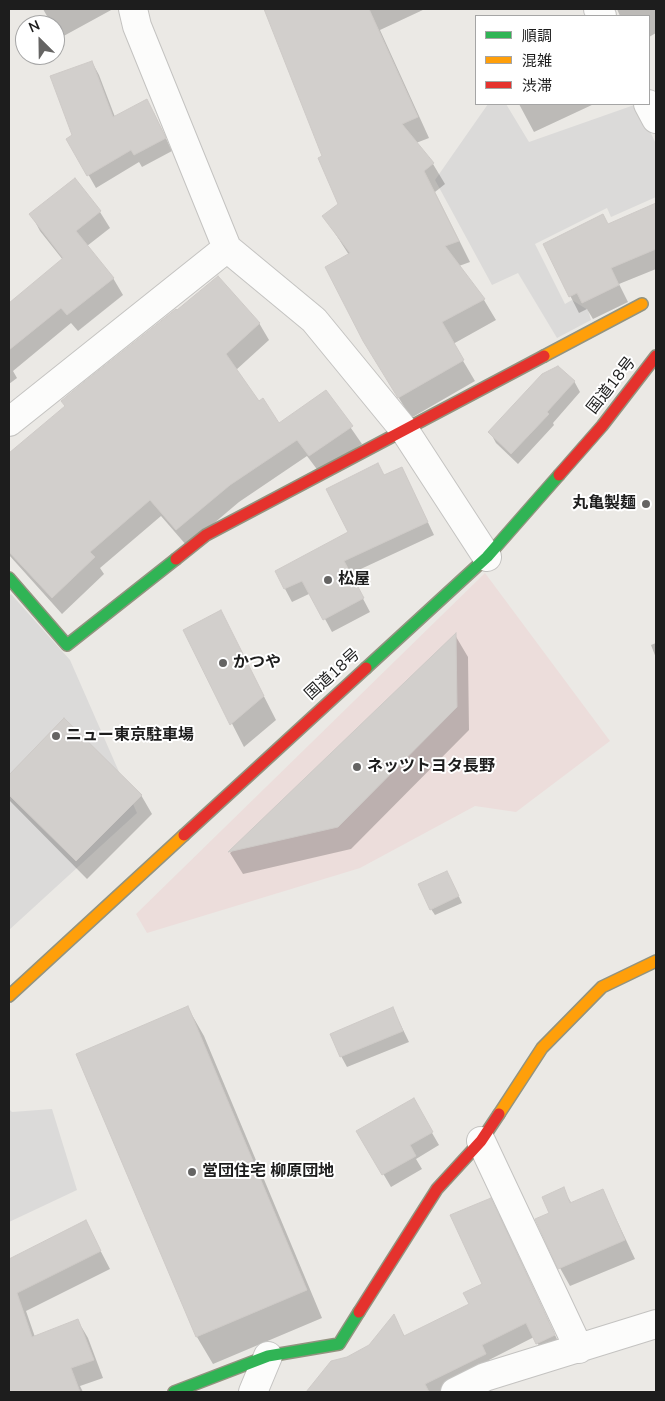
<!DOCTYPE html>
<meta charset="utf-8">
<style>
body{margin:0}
#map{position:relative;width:665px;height:1401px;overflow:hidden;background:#ebe9e5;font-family:"Nunito Sans","Noto Sans JP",sans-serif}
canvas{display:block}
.frame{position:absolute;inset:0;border:10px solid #1d1d1d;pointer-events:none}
.legend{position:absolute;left:475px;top:15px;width:175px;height:90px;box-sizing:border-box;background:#fff;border:1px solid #a5a5a5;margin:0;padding:6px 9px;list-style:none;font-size:15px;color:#1d1d1d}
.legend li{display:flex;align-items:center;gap:10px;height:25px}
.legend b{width:25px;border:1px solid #a5a5a5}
.north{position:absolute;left:15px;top:15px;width:50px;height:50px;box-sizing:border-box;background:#fff;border:1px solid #a5a5a5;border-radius:50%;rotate:337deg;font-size:14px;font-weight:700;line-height:20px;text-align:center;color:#1d1d1d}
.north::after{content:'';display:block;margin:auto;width:18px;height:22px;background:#656463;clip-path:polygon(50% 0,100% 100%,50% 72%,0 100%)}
</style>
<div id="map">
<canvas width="665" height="1401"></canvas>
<div class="frame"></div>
<ul class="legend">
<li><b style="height:6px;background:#30b455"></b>順調</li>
<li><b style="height:6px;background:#ff9f0a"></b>混雑</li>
<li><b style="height:6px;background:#e5322d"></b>渋滞</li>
</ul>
<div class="north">N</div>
</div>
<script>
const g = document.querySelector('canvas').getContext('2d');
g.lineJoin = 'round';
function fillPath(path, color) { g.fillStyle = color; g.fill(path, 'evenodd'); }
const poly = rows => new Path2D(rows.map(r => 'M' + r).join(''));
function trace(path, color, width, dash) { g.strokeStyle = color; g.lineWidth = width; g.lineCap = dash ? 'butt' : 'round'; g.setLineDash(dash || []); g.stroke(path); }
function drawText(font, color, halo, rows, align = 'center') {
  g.font = font + ' "Nunito Sans","Noto Sans JP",sans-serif'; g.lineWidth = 4; g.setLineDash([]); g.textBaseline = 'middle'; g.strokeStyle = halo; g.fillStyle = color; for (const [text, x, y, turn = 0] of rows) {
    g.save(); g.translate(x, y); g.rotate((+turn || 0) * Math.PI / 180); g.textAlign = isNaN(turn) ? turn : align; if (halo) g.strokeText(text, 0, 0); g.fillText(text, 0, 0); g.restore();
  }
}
fillPath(poly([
 [485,573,610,741,516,812,475,806,360,868,147,933,136,914]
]), '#ecdddb');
fillPath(poly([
 [488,104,506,104,529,142,637,104,656,144,656,197,611,217,607,208,535,244,565,304,572,300,588,310,591,320,557,338,518,273,492,285,435,180],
 [11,594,70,660,137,813,9,930,9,596],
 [9,1109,12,1112,52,1109,77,1190,9,1222]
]), '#dbdad9');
fillPath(poly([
 [43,9,113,9,60,38,55,25,52,25],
 [266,9,425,9,380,30,429,138,416,143,433,164,445,184,435,192,470,262,459,266,484,300,496,320,453,344,475,381,411,418,377,362,349,255,324,216,339,205,323,157],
 [617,9,656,9,656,33,649,37,649,16,620,16],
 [92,62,99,75,115,117,154,113,172,151,142,167,139,162,96,188,68,139,74,136],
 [519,104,594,104,534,132],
 [75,180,100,212,110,228,87,246,113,278,123,295,78,331,71,323,13,371,17,378,9,384,9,305,63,260,40,231,31,214],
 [656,205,656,269,619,284,628,302,593,319,587,309,579,313,544,244,608,225],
 [259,323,269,340,236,370,259,402,279,425,326,392,362,444,319,472,307,456,239,502,187,546,161,516,100,568,104,574,62,614,9,555,9,454,66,407],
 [574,381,580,392,553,423,554,425,518,464,496,443,490,432],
 [402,468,434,535,350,574,370,612,332,632,311,593,292,602,276,572,350,533,384,476],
 [221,612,276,720,244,747,184,630],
 [455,635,468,657,469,730,351,849,243,874,230,853],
 [656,643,656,658,651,645],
 [64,720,141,795,152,814,87,879,9,800,9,777],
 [450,878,462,903,435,915,431,909],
 [188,1008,204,1036,322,1318,213,1364,197,1337,78,1054],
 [393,1009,409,1042,347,1067,341,1056],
 [413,1100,439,1145,416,1159,422,1169,391,1187,358,1131],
 [563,1189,572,1204,603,1191,635,1259,570,1286,560,1268,551,1214],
 [499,1214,562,1350,546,1358,534,1337,489,1360,493,1369,445,1392,308,1392,330,1364,348,1358,370,1346,393,1316,405,1337,471,1305,483,1285],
 [85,1221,110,1269,26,1311,35,1337,78,1321,88,1338,103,1378,80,1386,83,1392,9,1392,9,1260]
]), '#0003');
const building = poly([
 [264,9,369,9,418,117,402,124,434,163,424,171,459,241,445,246,485,299,442,322,464,360,398,398,363,341,325,267,350,253,322,216,338,204,318,158,322,156,264,9],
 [92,61,113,117,147,99,166,138,134,155,131,150,87,176,66,139,72,135,50,76,92,61],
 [75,178,101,211,76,231,114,278,67,315,61,308,9,350,9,303,63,258,29,214,75,178],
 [656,203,656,249,611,268,619,285,582,303,577,293,569,297,543,244,603,214,608,224,656,203],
 [218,276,260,323,226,354,259,401,263,398,279,423,326,390,353,426,309,456,297,440,230,485,176,530,150,500,90,552,95,557,52,598,9,552,9,453,65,406,61,401,84,382,176,309,177,310,218,276],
 [558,366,575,381,547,412,549,414,511,454,488,432,542,374,558,366],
 [378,463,384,475,402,467,428,522,344,561,364,598,323,620,302,581,284,589,275,571,348,532,326,489,378,463],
 [221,610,264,696,230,725,183,630,221,610],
 [456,633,457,707,338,827,228,852,456,633],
 [64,718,142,795,76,861,9,795,9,775,64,718],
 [447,871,459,896,430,910,418,884,447,871],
 [188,1006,307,1290,196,1337,76,1054,188,1006],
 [393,1007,403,1031,340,1057,330,1034,393,1007],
 [414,1098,433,1132,410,1145,416,1156,382,1175,356,1131,414,1098],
 [564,1187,570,1203,603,1189,625,1240,558,1269,535,1219,549,1213,542,1197,564,1187],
 [491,1198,555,1335,536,1344,526,1323,482,1345,486,1354,425,1384,429,1392,306,1392,331,1361,347,1357,369,1345,394,1314,404,1336,469,1304,463,1293,482,1284,450,1215,491,1198],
 [86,1220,101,1251,17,1293,32,1337,78,1319,94,1360,71,1368,80,1392,9,1392,9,1259,86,1220]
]);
fillPath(building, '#d2cfcc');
trace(building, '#cecac7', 1);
const street = poly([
 [133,9,137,26,227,248,314,320,405,431,487,557],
 [598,9,602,16],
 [648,104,656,119],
 [9,422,227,248],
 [481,1141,579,1349],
 [253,1392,268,1356],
 [455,1392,485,1377,656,1324]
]);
const fast = poly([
 [9,578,67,645,176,559],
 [366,668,487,557,559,475],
 [174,1392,268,1356,339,1344,359,1312]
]);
const slow = poly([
 [544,356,642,304],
 [9,996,184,835],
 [499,1114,542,1048,602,987,656,961]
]);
const jam = poly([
 [559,475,602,426,656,356],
 [176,559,206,535,544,356],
 [184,835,366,668],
 [359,1312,437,1189,481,1141,499,1114]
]);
trace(street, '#c4c3c1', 30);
trace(fast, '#92937f', 14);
trace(slow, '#92937f', 14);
trace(jam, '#92937f', 14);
trace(street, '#fcfcfb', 28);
trace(fast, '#30b455', 11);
trace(slow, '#ff9f0a', 11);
trace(jam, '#e5322d', 11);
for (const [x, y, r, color] of [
 [646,504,5,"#656463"],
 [328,580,5,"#656463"],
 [223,663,5,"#656463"],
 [56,736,5,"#656463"],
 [357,767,5,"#656463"],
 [192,1172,5,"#656463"]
]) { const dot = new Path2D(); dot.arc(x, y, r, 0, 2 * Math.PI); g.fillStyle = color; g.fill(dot); trace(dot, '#fff', 2); }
drawText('16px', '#1d1d1d', '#fff', [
 ["国道18号",612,386,-52],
 ["国道18号",333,675,-42]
]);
drawText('bold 16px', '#1d1d1d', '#fff', [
 ["丸亀製麺",636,504,"right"],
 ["松屋",338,580],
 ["かつや",233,663],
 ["ニュー東京駐車場",66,736],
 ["ネッツトヨタ長野",367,767],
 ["営団住宅 柳原団地",202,1172]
], 'left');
</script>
